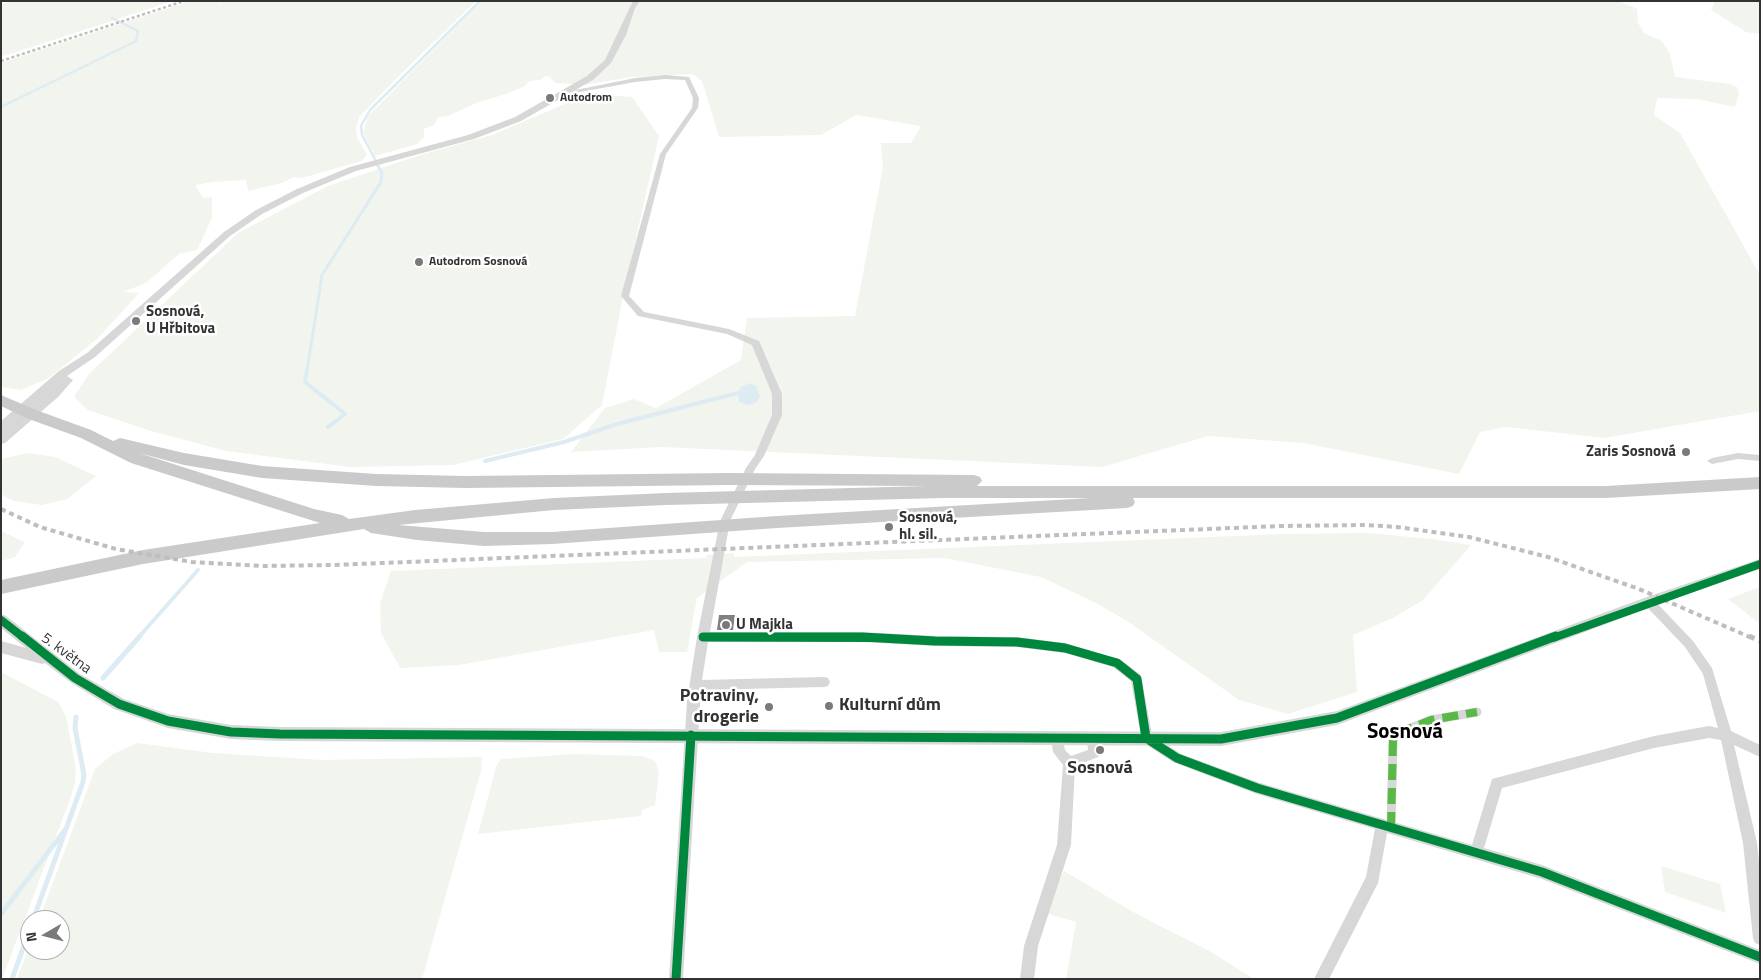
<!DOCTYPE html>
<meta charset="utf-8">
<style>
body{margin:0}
#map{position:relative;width:1761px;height:980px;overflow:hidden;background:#fff;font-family:"Titillium Web",sans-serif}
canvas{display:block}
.frame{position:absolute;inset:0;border:2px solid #333;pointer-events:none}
.north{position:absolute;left:20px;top:910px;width:50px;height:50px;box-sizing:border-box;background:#fff;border:1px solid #adadad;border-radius:50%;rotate:262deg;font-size:14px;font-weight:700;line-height:20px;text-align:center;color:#333}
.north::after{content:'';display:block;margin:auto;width:18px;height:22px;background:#7a7a7a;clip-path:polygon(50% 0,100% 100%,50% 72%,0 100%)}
</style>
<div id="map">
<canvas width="1761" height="980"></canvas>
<div class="frame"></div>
<div class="north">N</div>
</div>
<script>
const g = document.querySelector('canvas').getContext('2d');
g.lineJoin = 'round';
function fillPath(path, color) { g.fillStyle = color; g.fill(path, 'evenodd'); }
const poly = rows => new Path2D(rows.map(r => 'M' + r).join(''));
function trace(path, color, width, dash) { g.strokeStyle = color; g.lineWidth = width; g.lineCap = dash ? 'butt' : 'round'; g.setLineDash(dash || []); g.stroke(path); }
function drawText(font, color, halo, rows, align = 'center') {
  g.font = font + ' "Titillium Web",sans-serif'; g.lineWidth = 5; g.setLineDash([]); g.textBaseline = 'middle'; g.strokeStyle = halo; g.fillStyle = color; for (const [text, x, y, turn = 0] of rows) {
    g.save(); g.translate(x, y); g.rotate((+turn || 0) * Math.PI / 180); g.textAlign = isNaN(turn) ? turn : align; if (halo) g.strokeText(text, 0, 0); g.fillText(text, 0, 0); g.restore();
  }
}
fillPath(poly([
 [16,1,173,1,1,57,1,4],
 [190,1,217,1,218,3,228,1,476,1,395,80,359,117,356,129,357,137,367,155,361,161,302,178,294,177,282,183,248,191,246,180,213,182,195,185,203,198,212,197,212,218,197,250,179,254,146,283,123,292,139,293,98,338,49,378,21,390,1,387,1,63],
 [482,1,1617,1,1631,6,1637,9,1638,23,1644,33,1662,41,1670,54,1675,77,1730,84,1737,87,1739,93,1735,107,1697,99,1657,98,1654,115,1680,133,1760,275,1760,411,1604,438,1506,427,1480,432,1459,474,1303,443,1208,436,1102,467,661,447,571,452,605,408,634,399,656,408,741,360,747,318,855,316,883,167,881,143,911,143,921,126,856,115,821,135,719,137,702,81,693,74,632,77,583,85,555,83,550,77,546,76,540,80,529,81,525,86,506,94,476,103,448,116,438,117,434,125,424,129,424,137,417,144,375,156,363,133,368,116],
 [1715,1,1760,1,1760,34,1746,32,1711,10],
 [588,94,632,97,659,136,624,291,602,405,563,439,453,465,350,467,226,451,151,431,88,410,74,397,89,374,238,233,328,186,420,155,492,135],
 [28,453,55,457,96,476,67,499,42,505,14,501,1,494,1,459],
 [1,531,25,542,15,557,1,561],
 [1368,533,1432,539,1471,545,1423,600,1393,618,1353,635,1357,692,1288,714,1239,700,1130,623,1098,604,1041,577,945,558,747,562,697,598,687,652,659,652,654,630,459,665,400,668,381,633,380,603,391,571,706,558,707,555,734,553,734,557,1283,534],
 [1760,587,1760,624,1728,599],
 [1,672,58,702,66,716,76,769,75,783,69,802,2,979],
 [137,743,213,753,322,760,482,757,481,771,422,979,17,979,30,944,30,950,60,950,60,920,39,920,95,769,113,754],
 [574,754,642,756,655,761,659,772,655,805,642,810,641,816,478,834,497,764,501,759],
 [1661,866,1720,884,1726,913,1665,892],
 [1064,871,1135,913,1211,952,1254,979,1066,979,1076,922,1042,912]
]), '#f1f5ed');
fillPath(poly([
 [749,383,756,386,760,397,757,402,749,405,739,402,738,393,741,387]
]), '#ddebf3');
trace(poly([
 [1,107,136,41,138,31,112,18],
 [376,161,362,135,361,126,370,110,480,1]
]), '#ddebf3', 2.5);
trace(poly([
 [307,371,322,275,381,182,382,173,377,164]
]), '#ddebf3', 3);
trace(poly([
 [307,369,305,382,345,414,328,427],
 [485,461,564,442,617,424,738,393],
 [138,638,198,570]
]), '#ddebf3', 4);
trace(poly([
 [103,678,140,636],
 [1,914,65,830],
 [33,920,83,782,84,775,75,728,76,717],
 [12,979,30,929]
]), '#ddebf3', 5);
fillPath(poly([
 [719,615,735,615,733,630,717,630]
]), '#818181');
trace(poly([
 [1391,828,1393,740,1396,734,1431,720,1477,712]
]), '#d7d7d7', 9);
fillPath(poly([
 [665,75,689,77,699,98,698,108,666,154,629,296,644,312,729,329,759,341,782,394,782,415,764,456,755,469,730,521,710,632,862,632,935,636,1017,637,1065,643,1121,660,1141,675,1152,735,1181,754,1257,782,1472,845,1492,779,1654,736,1709,726,1718,728,1703,674,1685,647,1645,605,1643,602,1645,599,1649,598,1653,599,1693,641,1712,668,1731,731,1760,745,1760,757,1734,745,1757,843,1760,871,1760,945,1755,943,1753,938,1743,843,1721,740,1709,738,1654,748,1502,788,1484,848,1542,865,1760,950,1760,964,1542,879,1387,833,1378,883,1329,979,1314,979,1366,877,1375,829,1257,794,1173,762,1142,742,1131,681,1113,667,1065,653,1017,647,935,646,862,642,708,642,702,680,824,677,828,678,830,682,828,686,824,687,701,690,683,979,669,979,687,701,697,637,720,521,746,468,755,455,772,415,772,394,752,345,727,334,638,316,621,296,660,154,692,108,693,98,685,80,665,79,635,82,564,95,561,93,635,78,665,75],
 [1738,453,1760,455,1760,461,1738,459,1712,464,1707,461,1712,458,1738,453],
 [1057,731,1061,733,1065,750,1071,756,1088,750,1087,738,1089,734,1093,732,1097,734,1099,738,1100,753,1098,757,1075,766,1071,845,1038,946,1034,979,1020,979,1024,946,1057,845,1063,765,1053,752,1051,737,1053,733,1057,731]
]), '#d7d7d7');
fillPath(poly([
 [633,1,640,1,635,8,626,35,611,63,593,80,521,121,474,139,356,171,303,193,262,214,230,236,95,357,67,376,73,380,58,397,5,443,1,444,1,433,3,431,1,432,1,421,59,371,87,353,224,232,256,210,297,189,350,167,468,135,515,117,587,76,605,60,633,1],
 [1760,559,1760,569,1654,606,1337,725,1221,746,280,741,231,739,168,728,114,709,70,682,45,663,42,664,1,653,1,641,26,648,1,628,1,614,6,616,80,674,124,699,168,714,231,725,280,727,1221,732,1337,711,1644,598,1760,559]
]), '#d7d7d7');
fillPath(poly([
 [1,395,36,410,91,430,113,441,120,438,184,453,262,466,376,474,466,476,730,473,974,475,980,477,982,481,977,486,1606,486,1760,477,1760,489,1606,498,1133,498,1135,502,1133,506,1127,508,777,528,552,544,484,546,417,540,371,533,364,529,143,564,1,594,1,580,143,550,320,523,131,463,81,438,26,418,1,406,1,395],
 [139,453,184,465,262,478,376,486,466,488,730,485,927,486,666,493,554,498,415,510,349,519,342,515,314,509,139,453],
 [944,498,1091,498,777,516,552,532,484,532,398,525,554,510,666,505,944,498]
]), '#cacaca');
trace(poly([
 [1,61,184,1]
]), '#bebebe', 2.5, [3, 2.5]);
trace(poly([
 [1,509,40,527,116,549,192,562,262,566,334,565,1280,526,1366,525,1397,527,1469,537,1548,557,1639,589,1752,638]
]), '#bebebe', 4, [5, 4]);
trace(poly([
 [1749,636,1760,641]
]), '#bebebe', 5, [6, 5]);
trace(poly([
 [1391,828,1393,740,1396,734,1431,720,1477,712]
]), '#58b947', 8, [16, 8]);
trace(poly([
 [1,620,24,638],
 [703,637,875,638],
 [1553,638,1760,564]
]), '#00873e', 8);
trace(poly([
 [22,636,75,678,119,704,168,721,231,732,280,734,1221,739,1337,718,1556,636],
 [703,637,862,637,935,641,1017,642,1065,648,1117,663,1137,679,1146,738,1177,758,1257,788,1542,872,1760,957],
 [676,979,691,735]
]), '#00873e', 9);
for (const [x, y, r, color] of [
 [550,98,5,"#7a7a7a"],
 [419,262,5,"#7a7a7a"],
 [136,321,5,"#7a7a7a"],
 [1686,452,5,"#7a7a7a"],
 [889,527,5,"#7a7a7a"],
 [726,625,5,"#7a7a7a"],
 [829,706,5,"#7a7a7a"],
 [769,707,5,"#7a7a7a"],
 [1100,750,5,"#7a7a7a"]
]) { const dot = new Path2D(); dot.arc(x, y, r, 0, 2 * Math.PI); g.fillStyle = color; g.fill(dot); trace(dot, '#fff', 2); }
drawText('bold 12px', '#333', '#fff', [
 ["Autodrom",560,98],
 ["Autodrom Sosnová",429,262]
], 'left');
drawText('bold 15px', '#333', '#fff', [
 ["Sosnová,",146,312],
 ["U Hřbitova",146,329],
 ["Zaris Sosnová",1676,452,"right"],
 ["Sosnová,",899,518],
 ["hl. sil.",899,535],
 ["U Majkla",736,625]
], 'left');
drawText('15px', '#333', '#fff', [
 ["5. května",66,654,36]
]);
drawText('bold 18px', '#333', '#fff', [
 ["Potraviny,",759,697],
 ["drogerie",759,718],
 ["Kulturní dům",839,706,"left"],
 ["Sosnová",1100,769,"center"]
], 'right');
drawText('bold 21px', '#000', '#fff', [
 ["Sosnová",1405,733]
]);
</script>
